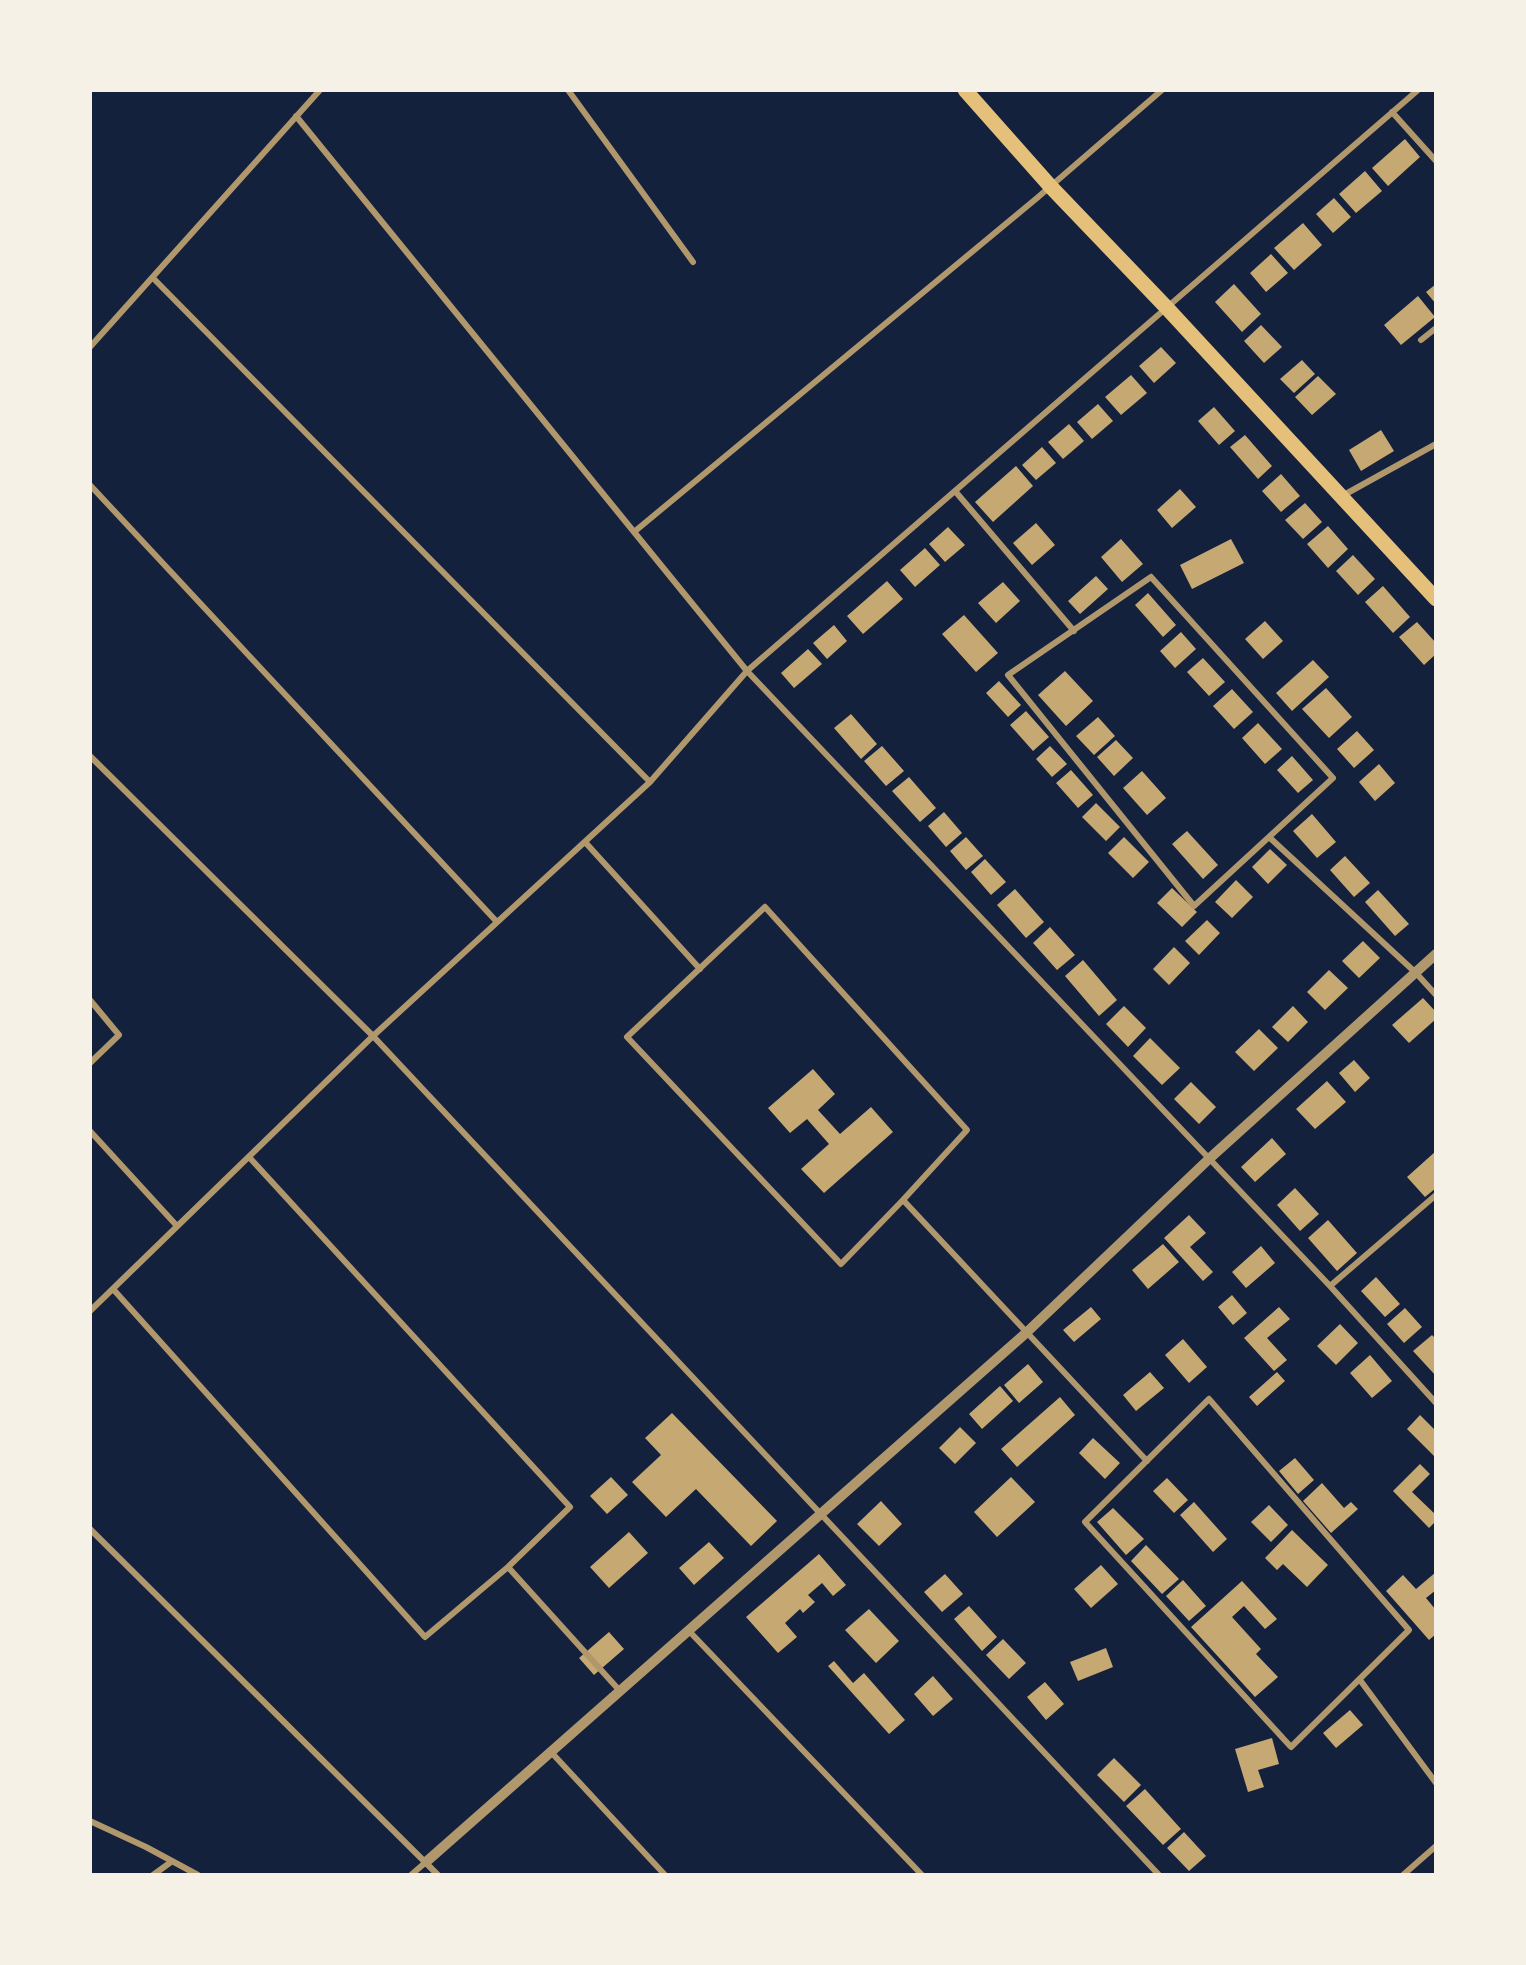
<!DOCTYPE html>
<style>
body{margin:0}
#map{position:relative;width:1526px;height:1965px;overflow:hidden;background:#14213d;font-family:"IBM Plex Sans",sans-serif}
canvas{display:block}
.frame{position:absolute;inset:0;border:92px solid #f6f1e7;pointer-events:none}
</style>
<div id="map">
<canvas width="1526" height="1965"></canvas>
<div class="frame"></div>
</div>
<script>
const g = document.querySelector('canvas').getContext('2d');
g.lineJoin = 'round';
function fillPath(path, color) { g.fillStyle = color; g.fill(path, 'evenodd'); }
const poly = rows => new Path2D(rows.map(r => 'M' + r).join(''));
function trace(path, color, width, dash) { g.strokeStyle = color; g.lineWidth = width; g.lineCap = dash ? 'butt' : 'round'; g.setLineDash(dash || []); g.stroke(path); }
fillPath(poly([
 [1405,139,1420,157,1388,186,1372,168],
 [1365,171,1382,191,1356,213,1339,194],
 [1334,198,1351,217,1333,233,1316,214],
 [1303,223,1322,245,1294,270,1274,248],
 [1271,254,1288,273,1266,292,1250,273],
 [1234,284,1261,314,1242,332,1215,302],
 [1436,284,1436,304,1426,292],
 [1418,296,1435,317,1401,345,1384,325],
 [1261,325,1282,347,1264,363,1244,341],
 [1161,347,1176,363,1154,383,1139,366],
 [1302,360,1315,374,1294,393,1280,379],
 [1131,375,1147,393,1121,415,1105,397],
 [1318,376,1336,394,1312,415,1295,397],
 [1098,404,1113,421,1092,439,1077,422],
 [1214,407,1235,431,1219,445,1198,421],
 [1069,424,1084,441,1063,459,1048,442],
 [1381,430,1394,451,1361,471,1349,450],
 [1245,435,1272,466,1258,479,1230,447],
 [1042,447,1056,463,1036,480,1022,465],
 [1016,466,1033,486,993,522,975,502],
 [1281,474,1300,496,1281,512,1262,491],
 [1180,489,1196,507,1172,528,1157,510],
 [1305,503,1322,522,1303,539,1285,520],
 [1036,523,1055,545,1032,565,1013,543],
 [1328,526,1348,549,1328,568,1307,544],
 [948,527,965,545,945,562,929,544],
 [1121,539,1143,564,1122,582,1101,557],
 [1231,539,1244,563,1192,589,1180,565],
 [925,548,940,565,915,587,900,570],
 [1353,555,1375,579,1358,595,1336,571],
 [1096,576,1108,589,1080,614,1068,601],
 [887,581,903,599,863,634,847,616],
 [1003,582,1020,601,996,623,978,603],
 [1383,586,1410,617,1393,633,1365,602],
 [1148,593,1176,625,1163,637,1135,605],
 [964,615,998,653,976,672,942,634],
 [1265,621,1283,641,1263,659,1245,639],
 [1417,622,1436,643,1436,654,1424,665,1399,637],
 [834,625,847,641,827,659,813,643],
 [1181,632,1196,649,1175,668,1160,651],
 [808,649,822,664,794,688,781,673],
 [1203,658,1225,682,1209,696,1187,672],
 [1313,660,1329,677,1292,711,1276,693],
 [1065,671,1093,701,1066,726,1038,695],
 [999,681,1021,705,1008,717,986,693],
 [1326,688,1352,717,1329,738,1302,709],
 [1232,689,1253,712,1234,729,1213,706],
 [1026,711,1049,737,1033,751,1010,725],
 [851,714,877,744,861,759,834,728],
 [1098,717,1115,736,1094,755,1076,736],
 [1258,723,1282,749,1265,764,1242,738],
 [1357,731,1374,750,1354,768,1337,749],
 [1116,740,1133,758,1114,776,1097,757],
 [882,746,904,771,886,786,864,761],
 [1050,746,1067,764,1052,777,1036,759],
 [1292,756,1313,780,1298,793,1277,770],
 [1379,764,1395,783,1375,801,1359,782],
 [1071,770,1093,795,1078,808,1056,783],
 [1142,771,1166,798,1147,815,1123,788],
 [909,777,936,808,920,822,892,791],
 [1096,803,1120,827,1106,841,1082,817],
 [944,812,962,833,946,847,928,826],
 [1312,814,1336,842,1317,858,1293,831],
 [1187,831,1218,865,1203,879,1172,844],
 [966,837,983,856,966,870,950,851],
 [1124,837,1149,862,1133,878,1108,853],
 [1270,849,1287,865,1268,884,1252,867],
 [1345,856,1370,883,1354,897,1330,870],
 [985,859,1006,882,991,895,971,872],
 [1236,880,1253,897,1232,918,1215,902],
 [1172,888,1197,912,1182,927,1157,903],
 [1015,889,1044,922,1026,938,997,905],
 [1378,890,1409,924,1395,936,1365,902],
 [1207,920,1220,933,1199,955,1185,941],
 [1050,927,1075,955,1057,970,1033,943],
 [1363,941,1380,958,1359,978,1342,961],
 [1174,947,1190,963,1169,985,1153,969],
 [1083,960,1117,1000,1099,1016,1065,976],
 [1329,970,1348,988,1325,1010,1307,992],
 [1423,998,1436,1012,1436,1019,1409,1043,1392,1025],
 [1124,1006,1146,1028,1128,1047,1106,1024],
 [1293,1006,1308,1022,1288,1042,1272,1027],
 [1259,1029,1278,1048,1254,1071,1235,1052],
 [1150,1038,1180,1068,1162,1085,1133,1056],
 [1354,1060,1370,1078,1355,1092,1339,1073],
 [813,1069,835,1094,818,1110,840,1134,871,1107,893,1132,824,1193,801,1169,829,1144,807,1119,790,1133,768,1108],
 [1327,1081,1346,1102,1315,1129,1296,1109],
 [1191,1082,1216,1107,1199,1124,1174,1099],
 [1272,1138,1286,1154,1255,1182,1241,1167],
 [1436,1151,1436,1188,1425,1197,1407,1177],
 [1295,1188,1319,1214,1300,1231,1277,1205],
 [1189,1215,1206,1233,1190,1247,1213,1272,1203,1281,1164,1238],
 [1328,1220,1357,1253,1337,1271,1308,1238],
 [1163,1244,1179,1262,1148,1289,1132,1270],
 [1261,1246,1275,1263,1246,1288,1232,1272],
 [1376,1277,1400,1304,1385,1317,1361,1291],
 [1232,1295,1247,1313,1233,1325,1218,1307],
 [1091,1307,1101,1319,1074,1342,1063,1330],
 [1279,1307,1290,1319,1267,1338,1287,1360,1274,1371,1244,1338],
 [1405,1308,1422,1327,1404,1343,1387,1324],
 [1340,1324,1358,1343,1336,1365,1317,1346],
 [1432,1335,1436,1339,1436,1376,1413,1351],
 [1183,1339,1207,1367,1189,1383,1165,1355],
 [1370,1355,1392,1381,1372,1398,1350,1373],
 [1028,1364,1043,1382,1019,1403,1004,1385],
 [1150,1372,1164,1388,1136,1411,1123,1395],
 [1277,1372,1285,1381,1257,1406,1249,1397],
 [1000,1386,1013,1401,982,1429,969,1414],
 [1060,1397,1075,1415,1017,1467,1001,1449],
 [672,1413,777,1521,751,1546,696,1489,666,1517,632,1482,661,1455,645,1438],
 [1420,1415,1436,1431,1436,1458,1407,1429],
 [960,1427,976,1443,955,1464,939,1448],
 [1093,1438,1120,1463,1105,1479,1079,1453],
 [1295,1458,1314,1480,1298,1494,1279,1471],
 [1420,1464,1430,1474,1412,1492,1436,1515,1436,1521,1429,1528,1393,1491],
 [611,1477,628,1495,607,1514,590,1496],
 [1011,1477,1035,1502,997,1537,974,1512],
 [1167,1478,1188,1500,1174,1513,1153,1491],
 [1322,1483,1344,1508,1351,1502,1358,1509,1331,1533,1303,1501],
 [881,1501,902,1524,879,1546,857,1524],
 [1194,1502,1227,1539,1213,1552,1180,1515],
 [1269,1505,1288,1525,1271,1542,1251,1522],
 [1113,1508,1144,1539,1126,1555,1097,1522],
 [1292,1530,1328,1565,1307,1587,1283,1564,1277,1570,1265,1558],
 [629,1532,648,1553,609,1588,590,1567],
 [709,1542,724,1558,694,1585,679,1568],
 [1146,1545,1179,1579,1162,1594,1131,1561],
 [819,1554,846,1585,833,1596,822,1583,808,1595,815,1602,803,1613,800,1609,785,1623,797,1637,778,1653,746,1617],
 [1101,1565,1118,1584,1091,1608,1074,1589],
 [1436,1572,1436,1590,1426,1598,1436,1610,1436,1634,1429,1640,1386,1591,1403,1575,1416,1589],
 [945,1574,963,1594,942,1612,924,1592],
 [1183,1580,1206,1606,1189,1621,1166,1596],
 [1242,1581,1277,1619,1265,1629,1244,1606,1232,1617,1261,1649,1256,1654,1278,1677,1255,1697,1191,1627],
 [969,1606,997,1637,982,1651,954,1619],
 [869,1609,899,1641,876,1663,845,1630],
 [609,1632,624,1649,594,1675,579,1658],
 [1003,1639,1026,1663,1009,1679,986,1655],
 [1106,1648,1113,1667,1078,1681,1070,1662],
 [834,1661,853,1683,864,1673,905,1720,889,1734,828,1666],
 [933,1676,953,1699,933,1716,914,1694],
 [1045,1682,1064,1704,1046,1720,1027,1697],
 [1350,1710,1363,1725,1336,1748,1323,1733],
 [1272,1738,1279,1764,1258,1770,1264,1787,1248,1792,1235,1749],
 [1114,1758,1141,1785,1124,1802,1097,1775],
 [1145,1789,1181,1829,1163,1845,1126,1806],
 [1184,1832,1206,1856,1189,1871,1167,1848]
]), '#c6a872');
trace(poly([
 [568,90,693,262],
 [1392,112,1436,161],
 [296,116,747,671,1330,1286,1436,1403],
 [153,278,650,782],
 [1421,340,1436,328],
 [90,347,320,90],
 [90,485,497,922],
 [955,491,1074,631],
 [1342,496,1436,444],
 [634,532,1037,198,1162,90],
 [1151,577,1333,778,1194,906,1008,675,1151,577],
 [90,756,373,1036,1159,1875],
 [1269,837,1416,973,1436,995],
 [585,842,700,969],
 [765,907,967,1130,903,1200,841,1264,627,1037,765,907],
 [90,1000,119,1035,90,1063],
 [90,1131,177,1226],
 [903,1200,1147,1461],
 [1330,1286,1436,1195],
 [113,1289,425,1637,508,1567,570,1507,249,1157],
 [90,1311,373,1036,650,782,747,671,1418,90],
 [1209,1399,1409,1630,1291,1747,1085,1522,1209,1399],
 [90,1529,438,1875],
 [508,1567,620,1691],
 [689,1631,922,1875],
 [1360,1680,1436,1783],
 [551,1752,665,1875],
 [90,1821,146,1847,198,1875],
 [153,1875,171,1862],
 [411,1875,426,1862],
 [1403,1875,1436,1846]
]), '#b1986c', 6);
trace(poly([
 [426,1862,1026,1333,1210,1158,1436,954]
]), '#b1986c', 10);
trace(poly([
 [965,90,1051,187,1166,307,1436,599]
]), '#e5c07b', 15);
</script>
